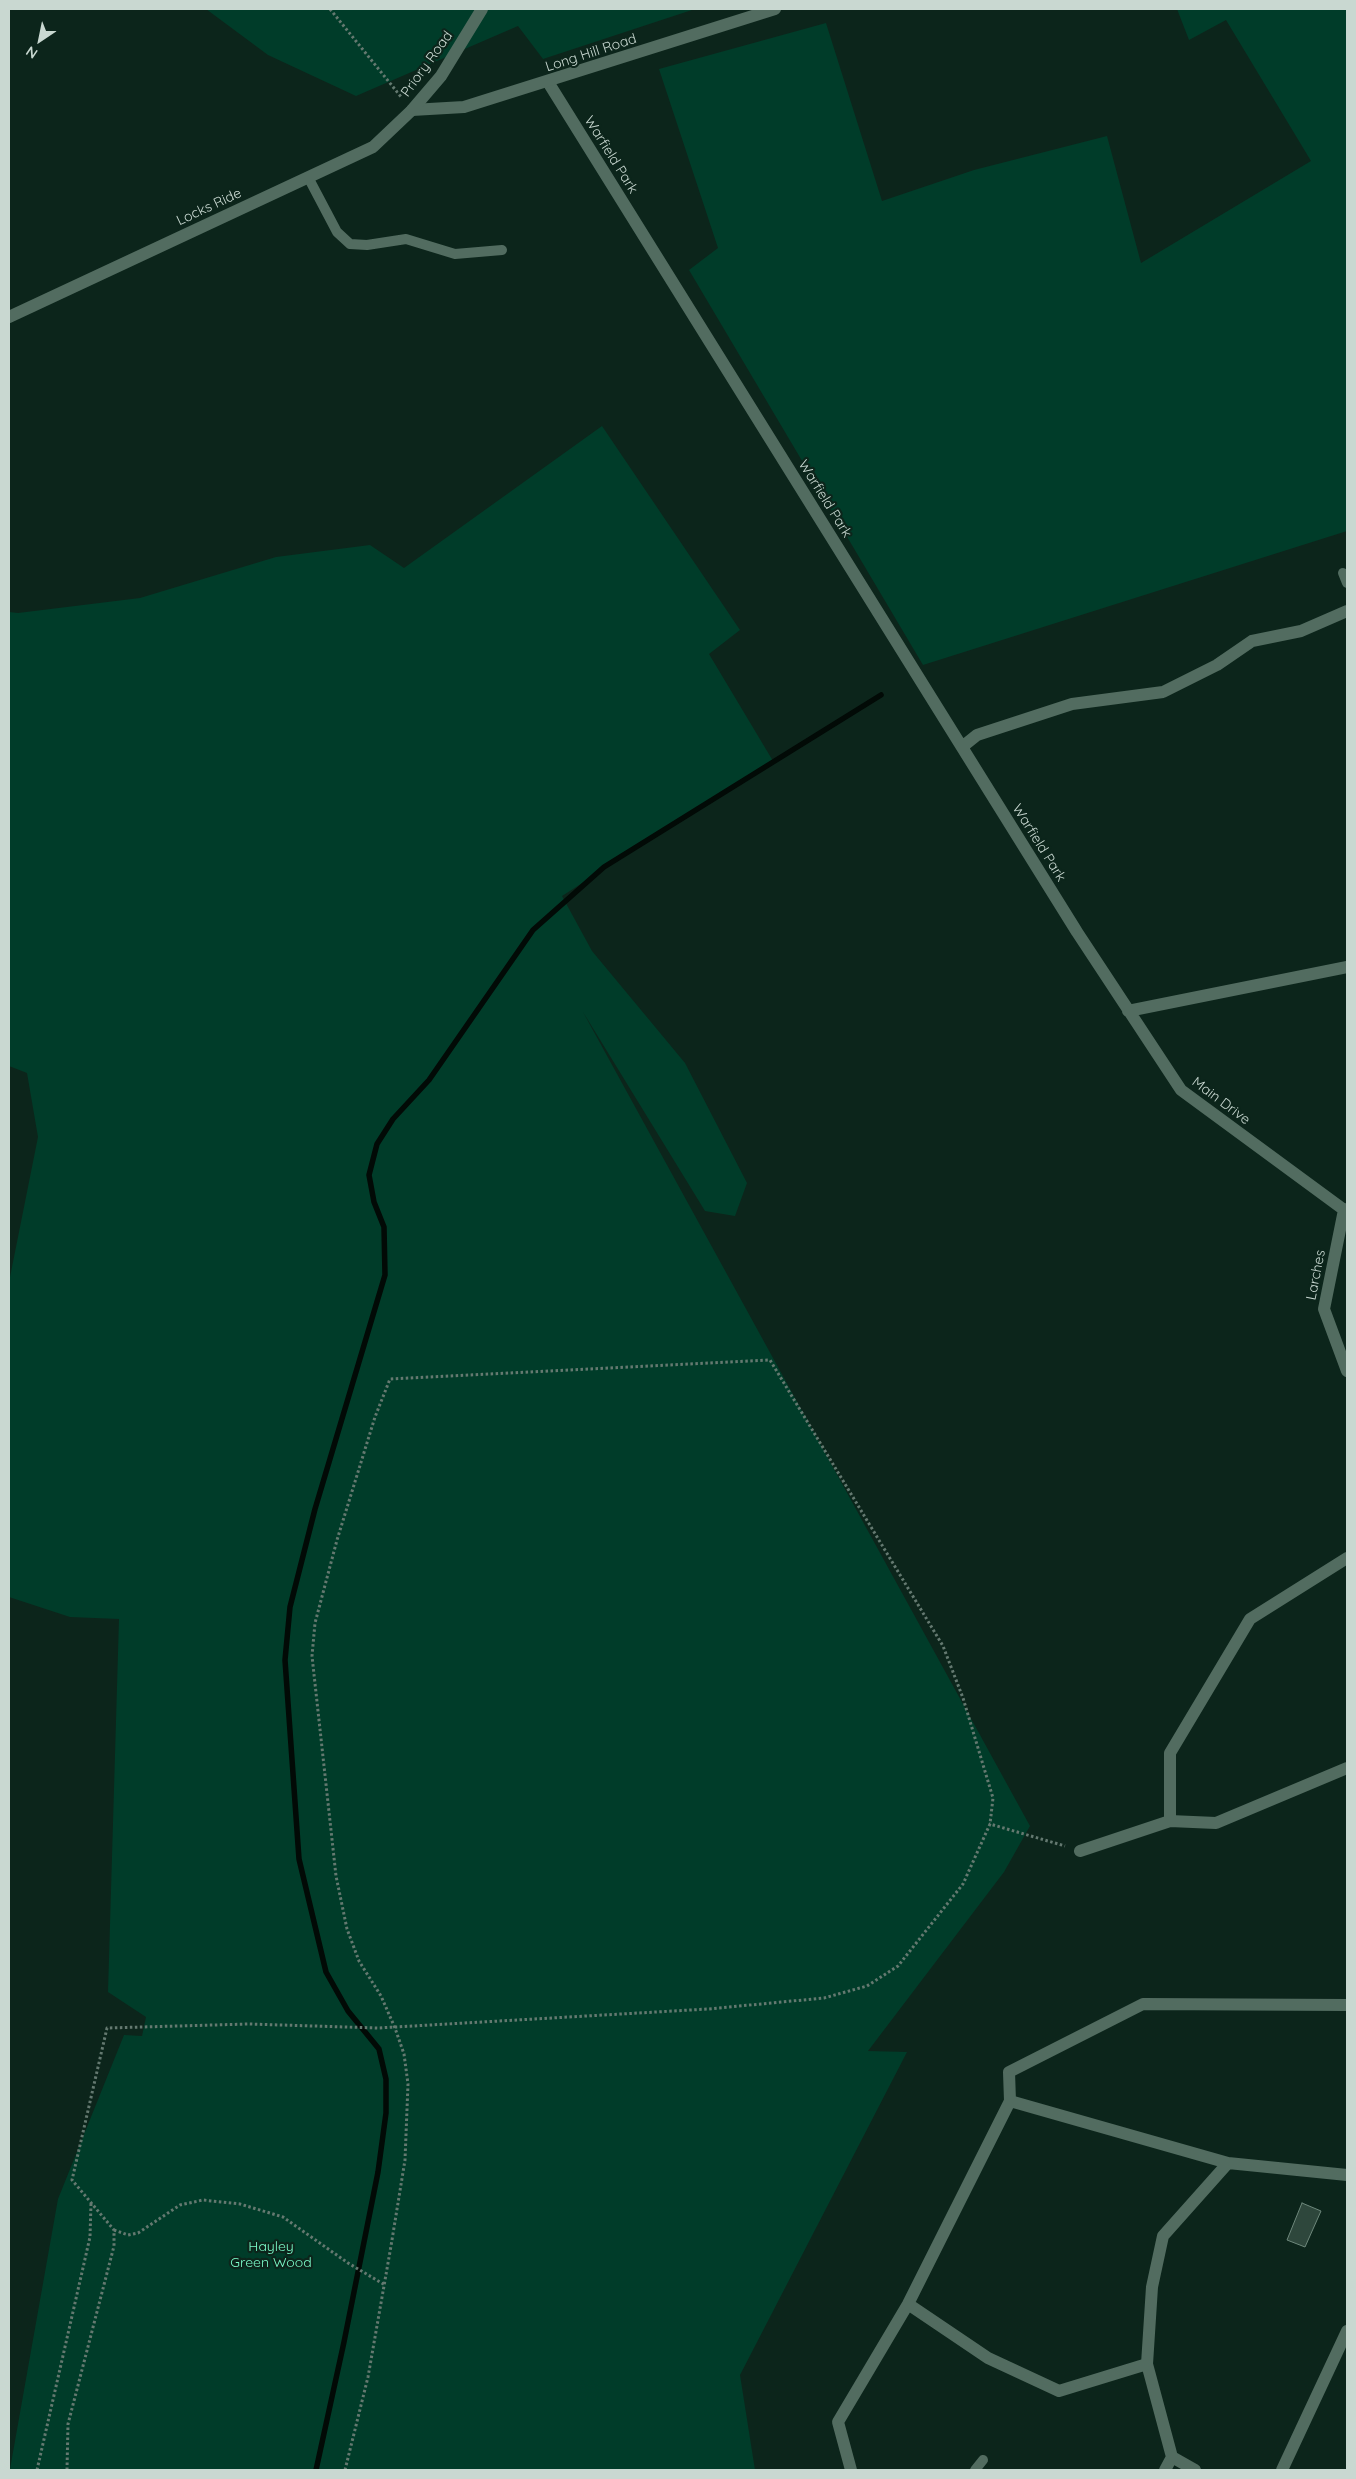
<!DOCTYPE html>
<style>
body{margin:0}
#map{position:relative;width:1356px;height:2479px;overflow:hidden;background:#0c251b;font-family:Quicksand,sans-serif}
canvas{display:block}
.frame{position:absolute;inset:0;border:10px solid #c9d8d1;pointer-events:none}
.north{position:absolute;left:15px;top:15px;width:50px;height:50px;-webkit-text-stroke:4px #0c251b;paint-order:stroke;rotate:214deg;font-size:14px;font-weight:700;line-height:20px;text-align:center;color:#c9d8d1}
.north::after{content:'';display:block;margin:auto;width:18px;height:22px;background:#c9d8d1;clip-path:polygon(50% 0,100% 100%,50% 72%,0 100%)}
</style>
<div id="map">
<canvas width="1356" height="2479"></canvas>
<div class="frame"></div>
<div class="north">N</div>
</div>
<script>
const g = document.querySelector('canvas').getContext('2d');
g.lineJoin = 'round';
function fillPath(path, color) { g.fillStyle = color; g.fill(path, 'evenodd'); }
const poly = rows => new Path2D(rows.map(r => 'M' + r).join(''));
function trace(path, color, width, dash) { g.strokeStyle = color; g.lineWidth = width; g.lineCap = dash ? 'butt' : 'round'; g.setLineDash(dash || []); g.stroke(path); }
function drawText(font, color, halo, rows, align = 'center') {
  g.font = font + ' Quicksand,sans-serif'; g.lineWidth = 4.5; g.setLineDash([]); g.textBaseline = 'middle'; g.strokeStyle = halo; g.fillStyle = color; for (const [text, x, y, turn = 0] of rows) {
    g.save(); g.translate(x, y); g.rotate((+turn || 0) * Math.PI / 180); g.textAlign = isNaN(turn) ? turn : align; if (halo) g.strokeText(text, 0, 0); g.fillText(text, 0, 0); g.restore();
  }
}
fillPath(poly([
 [206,9,695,9,543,59,518,26,356,96,268,55],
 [1177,9,1347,9,1347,531,923,665,689,270,718,248,659,69,826,23,882,201,974,170,1107,136,1141,263,1311,161,1226,20,1189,40],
 [602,426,740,630,709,654,773,761,562,896,592,951,685,1063,747,1183,735,1216,705,1211,583,1012,1030,1826,1004,1872,868,2051,907,2052,740,2375,755,2470,12,2470,10,2469,58,2199,124,2035,142,2036,146,2017,108,1992,119,1619,70,1617,9,1597,9,1282,38,1137,27,1073,9,1066,9,612,18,613,140,598,276,557,370,545,404,568]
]), '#003c29');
trace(poly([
 [316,2470,344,2342,378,2172,386,2113,386,2079,379,2049,348,2011,326,1972,299,1859,285,1660,290,1607,315,1509,385,1275,384,1227,374,1202,369,1175,377,1144,393,1119,429,1080,533,930,604,867,881,695]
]), '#020a06', 5.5);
const building = poly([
 [1302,2203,1321,2211,1305,2247,1287,2240,1302,2203]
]);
fillPath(building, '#2e473c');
trace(building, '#6e887c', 1);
trace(poly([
 [330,9,402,98],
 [114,2230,128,2235,138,2233,180,2205,203,2200,240,2204,283,2217,348,2263,385,2285],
 [37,2470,90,2237,91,2203],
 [67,2470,68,2424,114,2246,114,2230,72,2180,107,2028,249,2024,378,2028,708,2009,824,1998,867,1986,898,1966,963,1884,990,1824,1065,1846],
 [345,2470,368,2377,391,2246,405,2160,408,2084,404,2054,395,2028,381,1996,359,1961,347,1929,336,1876,312,1656,315,1623,337,1540,375,1417,390,1379,770,1360,943,1646,963,1698,993,1798,990,1824]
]), '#647970', 3, [2.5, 2.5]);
trace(poly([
 [308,177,337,232,350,244,367,245,406,239,455,254,502,250],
 [1343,573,1347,583],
 [975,2470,983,2460]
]), '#526c60', 10);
trace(poly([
 [548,82,1077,932,1181,1090,1347,1212],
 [962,747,977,735,1072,704,1163,692,1217,665,1252,641,1301,631,1347,611],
 [1128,1011,1347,967],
 [1347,1209,1344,1210,1324,1309,1347,1371],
 [1170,1821,1216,1823,1347,1768],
 [1080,1851,1170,1821,1170,1753,1250,1619,1347,1558],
 [1010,2101,1228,2163,1347,2175],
 [908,2304,988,2358,1059,2391,1147,2364],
 [851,2470,838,2422,908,2304,1010,2101,1009,2072,1143,2004,1347,2005],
 [1165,2470,1172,2457],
 [1195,2470,1172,2457,1147,2364,1152,2287,1163,2236,1228,2163],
 [1282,2470,1347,2331]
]), '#526c60', 12);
trace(poly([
 [412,110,464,107,775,9]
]), '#526c60', 12);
trace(poly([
 [9,317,373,147,412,110,441,76,482,9]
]), '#526c60', 12);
drawText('14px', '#c9d8d1', '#0c251b', [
 ["Long Hill Road",591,53,-18],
 ["Priory Road",427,64,-54],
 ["Warfield Park",611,155,58],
 ["Locks Ride",209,207,-25],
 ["Warfield Park",825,499,58],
 ["Warfield Park",1039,843,58],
 ["Main Drive",1221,1101,37],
 ["Larches",1316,1275,-79]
]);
drawText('14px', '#7cfcca', '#0c251b', [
 ["Hayley",271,2247],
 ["Green Wood",271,2263]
]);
</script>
